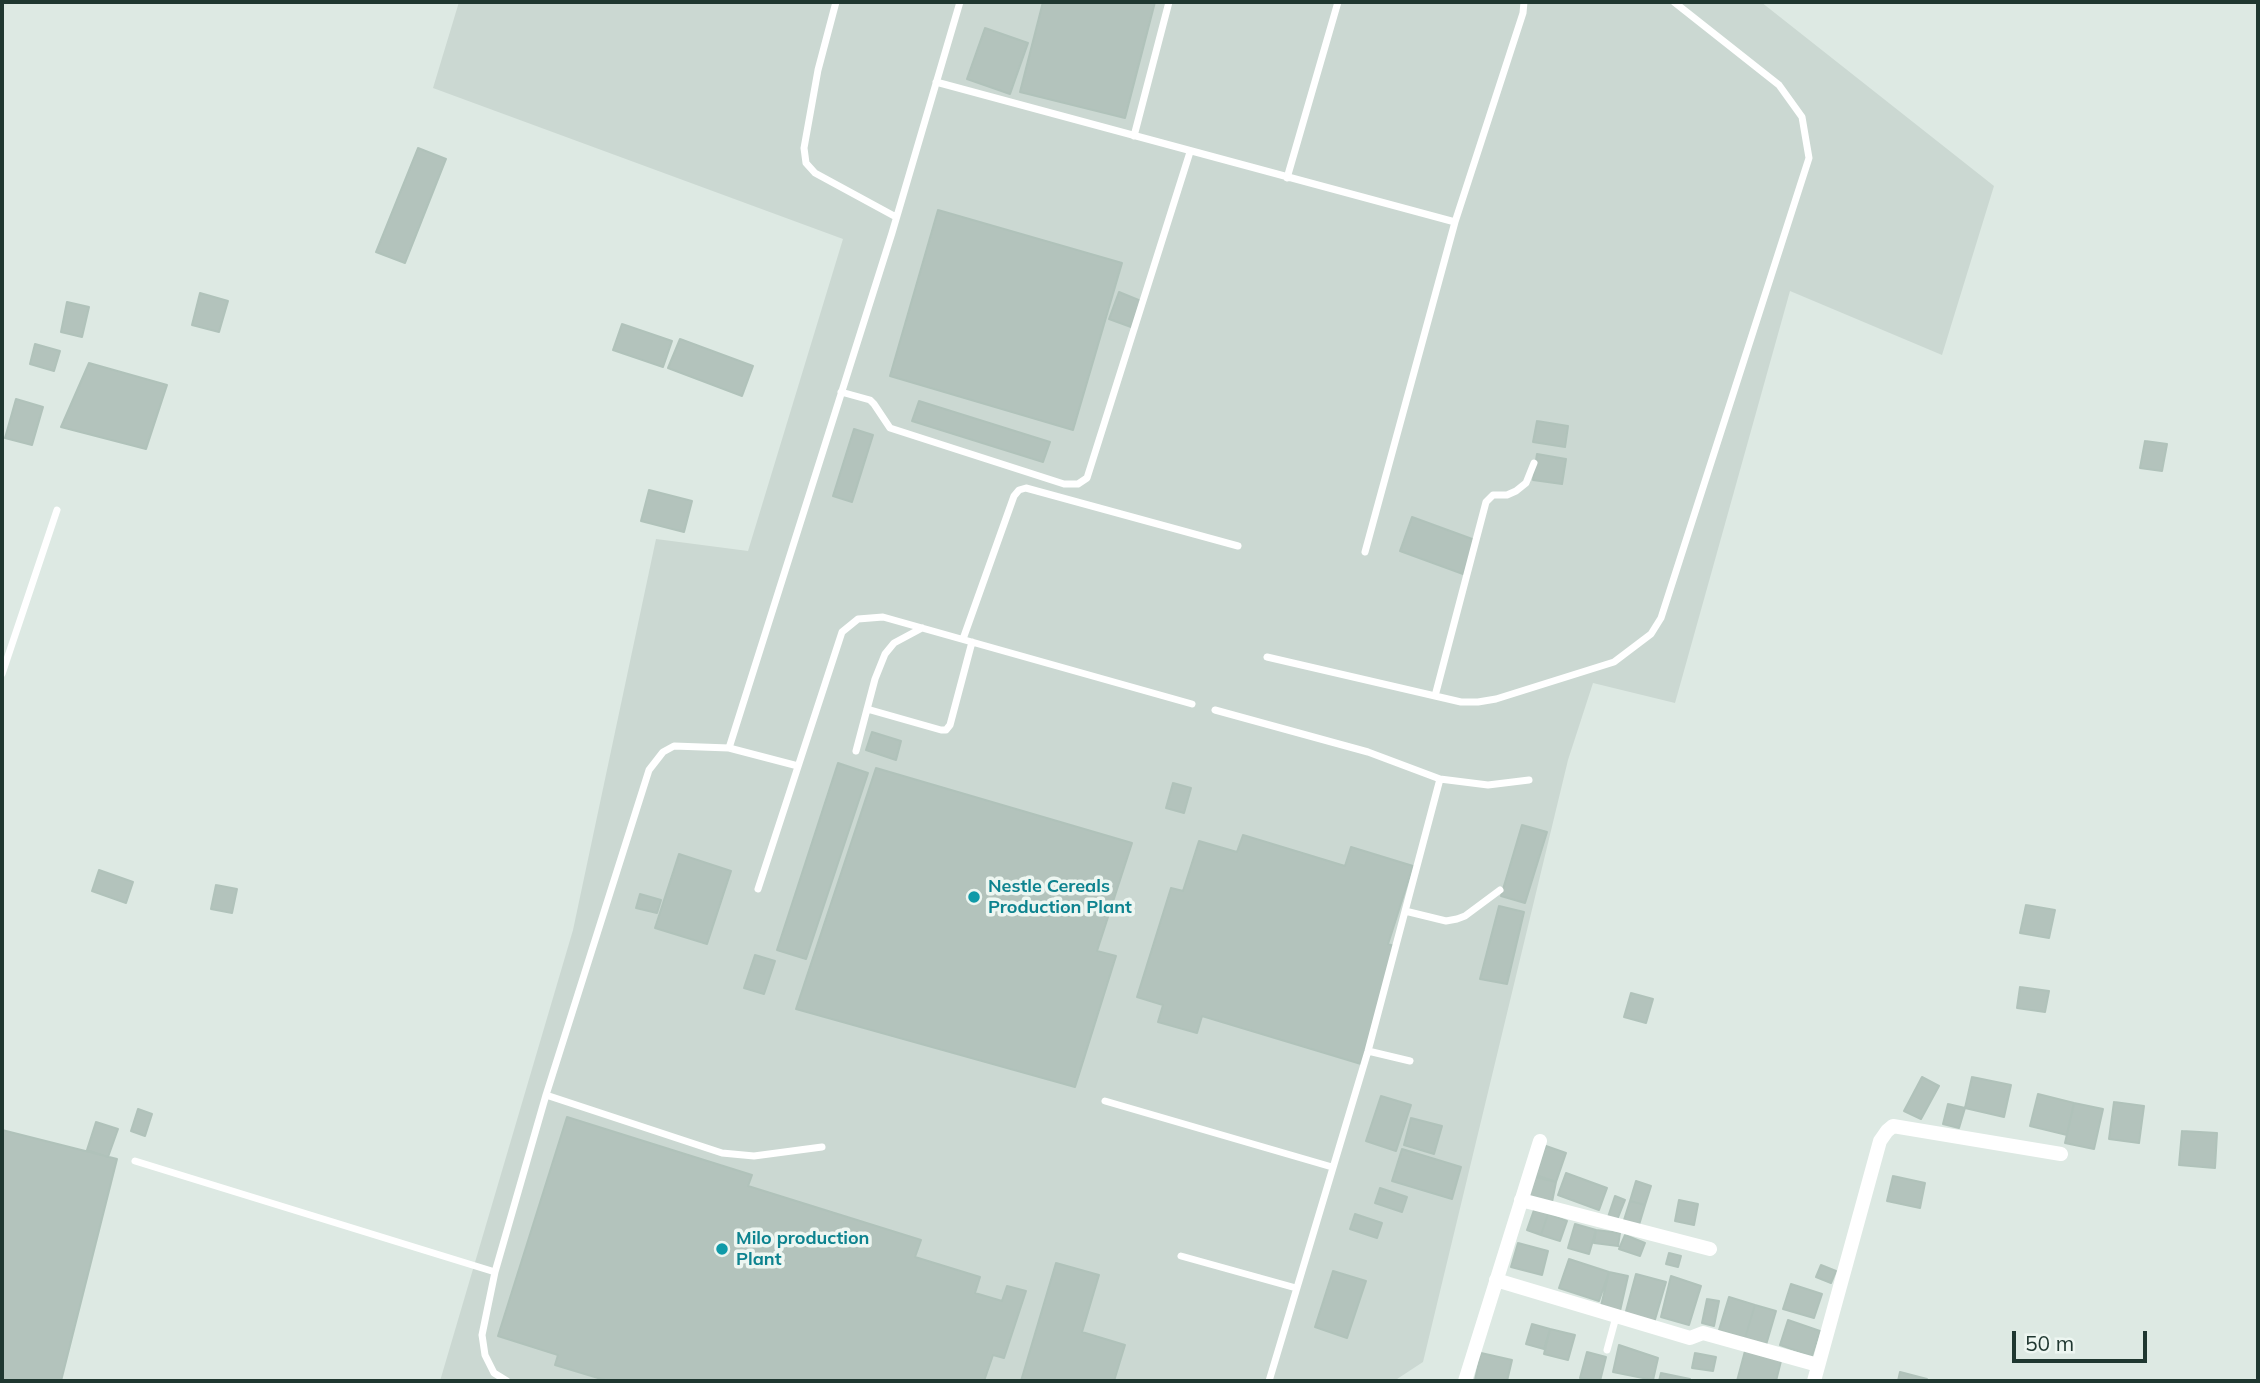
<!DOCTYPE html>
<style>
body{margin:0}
#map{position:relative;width:2260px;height:1383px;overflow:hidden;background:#dde9e3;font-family:Mulish,sans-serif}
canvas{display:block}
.frame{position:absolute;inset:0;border:4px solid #1f3730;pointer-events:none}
.scale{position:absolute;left:2012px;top:1331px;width:135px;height:32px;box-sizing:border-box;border:4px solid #1f3730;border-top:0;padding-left:9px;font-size:21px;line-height:24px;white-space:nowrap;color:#1f3730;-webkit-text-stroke:5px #edf6f1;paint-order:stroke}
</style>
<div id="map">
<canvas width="2260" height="1383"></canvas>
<div class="frame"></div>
<div class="scale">50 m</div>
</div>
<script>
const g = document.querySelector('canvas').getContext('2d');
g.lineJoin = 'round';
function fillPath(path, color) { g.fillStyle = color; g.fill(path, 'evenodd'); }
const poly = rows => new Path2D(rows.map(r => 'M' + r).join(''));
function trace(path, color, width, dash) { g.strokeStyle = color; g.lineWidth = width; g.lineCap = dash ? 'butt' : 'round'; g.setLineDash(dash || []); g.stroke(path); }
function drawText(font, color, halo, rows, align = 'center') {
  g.font = font + ' Mulish,sans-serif'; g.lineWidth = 7; g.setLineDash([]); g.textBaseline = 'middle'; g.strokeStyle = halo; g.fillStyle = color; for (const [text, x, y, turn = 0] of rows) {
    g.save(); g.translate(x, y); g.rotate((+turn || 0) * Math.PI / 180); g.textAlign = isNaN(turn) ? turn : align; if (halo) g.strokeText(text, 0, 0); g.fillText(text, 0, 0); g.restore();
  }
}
fillPath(poly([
 [459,2,1761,2,1994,186,1942,355,1790,291,1675,703,1593,683,1568,760,1423,1362,1394,1381,440,1381,573,930,656,539,748,551,843,239,433,88]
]), '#cbd8d2');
const building = poly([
 [1043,2,1155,2,1125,118,1020,92,1043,2],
 [985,28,1028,43,1010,94,967,79,985,28],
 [418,148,446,159,405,263,376,252,418,148],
 [938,210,1122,263,1073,430,890,376,938,210],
 [1119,292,1141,301,1131,327,1109,319,1119,292],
 [200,293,228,301,219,332,192,325,200,293],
 [67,302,89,307,82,337,61,332,67,302],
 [622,324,672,341,663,367,613,350,622,324],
 [680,339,753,366,742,396,668,368,680,339],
 [35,344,60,351,54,371,30,364,35,344],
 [89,363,167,385,146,449,61,427,89,363],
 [16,399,43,407,32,445,5,438,16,399],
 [919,401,1050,442,1043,462,912,421,919,401],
 [1537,421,1568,426,1565,447,1533,442,1537,421],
 [854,429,873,435,852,502,833,496,854,429],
 [2145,441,2167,444,2162,471,2140,468,2145,441],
 [1537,454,1566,459,1562,484,1533,480,1537,454],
 [649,490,692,501,684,532,641,521,649,490],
 [1412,517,1475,540,1463,574,1400,551,1412,517],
 [872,732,901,741,896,760,866,750,872,732],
 [838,763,868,773,806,959,777,950,838,763],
 [876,768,1132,843,1097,951,1116,956,1075,1087,796,1009,876,768],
 [1173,783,1191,788,1184,813,1166,808,1173,783],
 [1522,825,1547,832,1525,903,1501,896,1522,825],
 [1243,835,1345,866,1351,847,1413,866,1388,944,1397,947,1361,1064,1202,1016,1197,1033,1158,1022,1163,1005,1137,997,1171,888,1183,891,1199,841,1237,852,1243,835],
 [679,854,731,871,707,944,655,928,679,854],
 [99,870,133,882,126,903,92,891,99,870],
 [216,885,237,889,232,913,211,909,216,885],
 [640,894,661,900,657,913,636,908,640,894],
 [2026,905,2055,910,2049,938,2020,933,2026,905],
 [1499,906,1524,912,1507,984,1480,979,1499,906],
 [755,955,775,961,764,994,744,988,755,955],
 [2020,987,2049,991,2045,1012,2017,1008,2020,987],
 [1631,993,1653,999,1646,1023,1624,1017,1631,993],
 [1922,1077,1939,1086,1921,1119,1904,1111,1922,1077],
 [1972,1077,2011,1085,2004,1117,1965,1108,1972,1077],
 [2038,1094,2074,1103,2067,1135,2030,1126,2038,1094],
 [1381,1096,1411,1105,1396,1151,1366,1141,1381,1096],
 [2114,1102,2144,1106,2139,1143,2109,1139,2114,1102],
 [2074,1103,2103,1109,2094,1149,2065,1143,2074,1103],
 [1948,1104,1965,1108,1959,1128,1943,1124,1948,1104],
 [138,1109,152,1114,145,1136,131,1131,138,1109],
 [567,1117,752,1175,748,1186,921,1240,915,1257,980,1277,975,1293,1002,1301,1007,1286,1026,1291,1004,1358,993,1355,984,1381,608,1381,555,1365,558,1355,498,1336,567,1117],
 [1411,1118,1442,1126,1434,1154,1404,1145,1411,1118],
 [96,1122,118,1129,108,1157,87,1150,96,1122],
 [2,1130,117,1159,61,1381,2,1381,2,1130],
 [2182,1131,2217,1133,2215,1168,2179,1165,2182,1131],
 [1546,1146,1566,1153,1556,1182,1536,1175,1546,1146],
 [1402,1149,1461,1167,1452,1199,1392,1181,1402,1149],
 [1566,1173,1607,1188,1599,1210,1558,1195,1566,1173],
 [1531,1176,1556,1182,1552,1202,1526,1197,1531,1176],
 [1893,1176,1925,1183,1920,1208,1887,1201,1893,1176],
 [1636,1181,1651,1186,1645,1205,1630,1201,1636,1181],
 [1380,1188,1407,1197,1402,1212,1375,1203,1380,1188],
 [1615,1196,1625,1200,1617,1220,1608,1217,1615,1196],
 [1679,1200,1698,1204,1694,1225,1675,1221,1679,1200],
 [1630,1201,1645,1205,1639,1225,1624,1220,1630,1201],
 [1534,1210,1548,1214,1541,1235,1527,1230,1534,1210],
 [1355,1214,1382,1223,1377,1238,1350,1229,1355,1214],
 [1548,1214,1567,1221,1560,1241,1541,1235,1548,1214],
 [1575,1224,1596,1230,1589,1254,1568,1248,1575,1224],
 [1596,1230,1620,1233,1618,1246,1594,1243,1596,1230],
 [1625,1235,1645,1243,1640,1256,1619,1249,1625,1235],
 [1518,1243,1548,1251,1542,1275,1511,1267,1518,1243],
 [1669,1253,1681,1256,1678,1267,1666,1264,1669,1253],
 [1569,1259,1609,1272,1599,1301,1559,1288,1569,1259],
 [1056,1263,1099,1275,1082,1332,1125,1345,1114,1381,1021,1381,1056,1263],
 [1821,1265,1836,1271,1831,1283,1816,1277,1821,1265],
 [1333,1271,1366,1281,1347,1338,1315,1327,1333,1271],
 [1609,1272,1628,1276,1620,1311,1601,1306,1609,1272],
 [1636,1274,1666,1282,1654,1323,1625,1315,1636,1274],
 [1671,1276,1701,1286,1689,1325,1661,1317,1671,1276],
 [1791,1284,1822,1294,1814,1318,1783,1309,1791,1284],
 [1729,1297,1755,1305,1745,1338,1719,1330,1729,1297],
 [1707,1299,1719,1301,1714,1326,1702,1323,1707,1299],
 [1755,1305,1776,1311,1766,1345,1745,1338,1755,1305],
 [1788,1320,1820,1331,1812,1356,1780,1345,1788,1320],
 [1532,1324,1550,1329,1544,1349,1526,1344,1532,1324],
 [1550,1329,1575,1335,1568,1360,1544,1354,1550,1329],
 [1619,1345,1658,1358,1653,1380,1613,1372,1619,1345],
 [1745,1351,1781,1361,1776,1381,1737,1381,1745,1351],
 [1587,1352,1606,1357,1600,1381,1580,1378,1587,1352],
 [1481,1353,1512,1360,1507,1381,1475,1380,1481,1353],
 [1695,1353,1716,1357,1713,1371,1692,1368,1695,1353],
 [1900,1372,1927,1379,1926,1381,1898,1381,1900,1372],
 [1661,1373,1690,1379,1690,1381,1659,1381,1661,1373]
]);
fillPath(building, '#b3c3bc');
trace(building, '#b0c2ba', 2);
trace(poly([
 [836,2,818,70,804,148,806,163,815,173,896,217],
 [936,82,1455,222],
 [1134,136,1169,2],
 [1287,178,1338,2],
 [841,392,870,400,874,404,890,428,1064,484,1078,484,1087,478,1190,152],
 [1365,552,1455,222,1523,13,1524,2],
 [963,639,1014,496,1019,490,1026,488,1238,546],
 [1267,657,1461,702,1478,702,1496,699,1614,662,1651,634,1661,618,1809,158,1802,117,1779,85,1674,2],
 [2,674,57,510],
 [1435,696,1486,502,1493,495,1507,495,1516,491,1526,483,1534,463],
 [867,709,941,730,946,730,950,725,972,642],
 [1215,710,1368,752,1440,779,1368,1051,1269,1381],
 [729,748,892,233,960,2],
 [856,751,875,679,885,654,894,643,922,628],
 [1440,779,1488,785,1529,780],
 [758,889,842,632,858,619,883,617,1192,704],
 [1405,911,1446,921,1457,919,1465,916,1500,890],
 [1368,1051,1410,1061],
 [546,1095,722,1153,754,1156,822,1147],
 [1105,1101,1332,1167],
 [135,1161,495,1272],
 [1181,1256,1296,1288],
 [1607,1350,1616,1317],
 [507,1381,494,1373,485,1355,482,1335,495,1272,546,1095,649,770,663,752,674,746,729,748,798,766]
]), '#fff', 7);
trace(poly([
 [1521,1200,1710,1249],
 [1496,1280,1690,1338,1703,1333,1818,1365],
 [1465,1381,1540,1141],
 [1814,1381,1880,1141,1887,1131,1893,1126,2061,1154]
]), '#fff', 14);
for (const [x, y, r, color] of [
 [974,897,7,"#0f9aa8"],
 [722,1249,7,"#0f9aa8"]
]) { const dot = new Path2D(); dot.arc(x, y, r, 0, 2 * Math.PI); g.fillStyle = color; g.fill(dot); trace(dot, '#edf6f1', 2.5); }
drawText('bold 18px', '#0d838f', '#edf6f1', [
 ["Nestle Cereals",988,887],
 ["Production Plant",988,908],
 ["Milo production",736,1239],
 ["Plant",736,1260]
], 'left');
</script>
